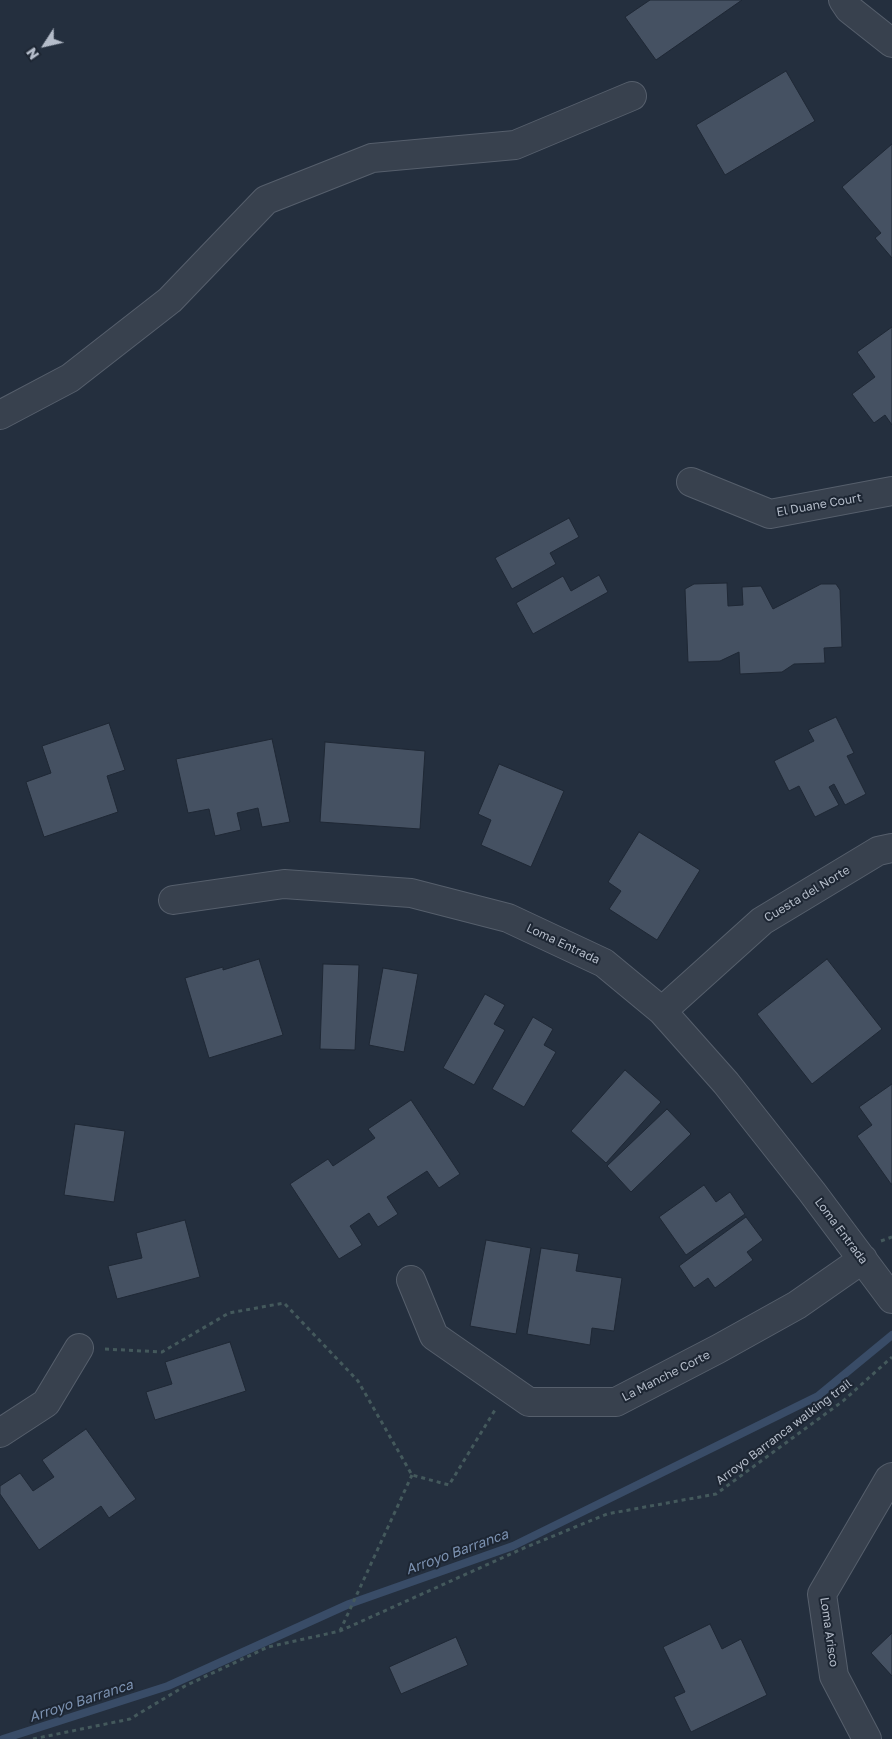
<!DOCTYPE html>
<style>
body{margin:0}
#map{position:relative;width:892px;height:1739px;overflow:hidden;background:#242f3e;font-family:"Golos Text",sans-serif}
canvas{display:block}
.north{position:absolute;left:20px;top:20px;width:50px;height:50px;-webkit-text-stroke:4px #1d2633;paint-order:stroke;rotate:235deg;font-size:14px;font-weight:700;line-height:20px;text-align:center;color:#b4bcc9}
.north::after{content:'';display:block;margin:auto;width:18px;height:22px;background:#b4bcc9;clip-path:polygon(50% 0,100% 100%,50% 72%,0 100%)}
</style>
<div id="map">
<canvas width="892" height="1739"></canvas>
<div class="north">N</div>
</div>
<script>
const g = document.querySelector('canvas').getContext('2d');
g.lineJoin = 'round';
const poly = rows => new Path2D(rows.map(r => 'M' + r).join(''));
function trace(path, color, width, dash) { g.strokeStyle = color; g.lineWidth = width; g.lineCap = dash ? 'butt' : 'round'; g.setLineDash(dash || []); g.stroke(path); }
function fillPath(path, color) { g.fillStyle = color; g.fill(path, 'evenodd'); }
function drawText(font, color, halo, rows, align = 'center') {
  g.font = font + ' "Golos Text",sans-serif'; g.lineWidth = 4; g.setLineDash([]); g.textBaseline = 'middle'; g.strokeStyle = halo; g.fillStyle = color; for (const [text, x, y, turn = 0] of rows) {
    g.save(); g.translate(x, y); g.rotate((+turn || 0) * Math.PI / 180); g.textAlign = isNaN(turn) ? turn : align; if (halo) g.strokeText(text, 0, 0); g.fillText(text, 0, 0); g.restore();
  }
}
trace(poly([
 [3,1739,168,1686,349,1604,513,1546,818,1396,892,1335]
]), '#394c67', 8);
const building = poly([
 [650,0,742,0,656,60,625,17,650,0],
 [786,71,815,121,725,175,696,125,786,71],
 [892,144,892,258,875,238,881,233,842,187,892,144],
 [892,327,892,425,885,415,874,423,852,394,875,377,857,352,892,327],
 [569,518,579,537,550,553,556,564,512,589,495,558,569,518],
 [599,575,608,592,533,634,516,603,563,576,571,591,599,575],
 [727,583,728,606,743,605,742,587,761,586,773,609,821,584,836,584,840,590,842,647,824,648,825,663,794,664,782,672,740,674,739,652,720,661,688,662,685,589,694,584,727,583],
 [836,717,854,753,847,756,866,794,845,805,834,784,829,787,839,805,815,817,799,786,789,791,774,761,814,741,808,730,836,717],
 [109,723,125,770,107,776,118,812,44,837,26,782,51,773,42,746,109,723],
 [272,739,290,822,262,827,258,808,237,813,241,830,215,836,209,809,188,813,176,759,272,739],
 [325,742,425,751,420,829,320,822,325,742],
 [499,764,564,791,531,867,481,845,491,820,478,814,499,764],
 [639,832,700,870,657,940,609,909,621,891,608,882,639,832],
 [259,959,283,1035,209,1058,185,978,223,967,223,970,259,959],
 [827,959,882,1029,812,1084,757,1014,827,959],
 [323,964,359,965,355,1050,320,1049,323,964],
 [383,968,418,974,404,1052,369,1045,383,968],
 [485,994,505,1005,494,1024,505,1030,474,1085,443,1068,485,994],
 [533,1017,553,1029,544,1045,556,1052,524,1107,492,1089,533,1017],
 [625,1070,661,1102,606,1163,571,1131,625,1070],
 [892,1084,892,1184,891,1184,857,1136,872,1125,859,1107,892,1084],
 [411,1100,460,1174,439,1188,427,1171,387,1197,398,1214,378,1227,369,1213,350,1226,362,1245,339,1259,290,1184,328,1159,333,1166,375,1138,368,1129,411,1100],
 [667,1109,691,1134,631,1192,607,1166,667,1109],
 [75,1124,125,1131,114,1202,64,1195,75,1124],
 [704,1185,716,1202,730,1192,745,1214,686,1255,659,1217,704,1185],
 [746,1217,763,1240,747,1252,753,1260,715,1288,708,1278,694,1288,679,1266,746,1217],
 [185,1220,200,1277,117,1299,108,1266,142,1258,136,1233,185,1220],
 [486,1240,531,1248,516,1334,470,1326,486,1240],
 [541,1248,579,1254,576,1271,622,1278,614,1331,592,1328,590,1345,527,1334,541,1248],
 [230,1342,246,1391,155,1420,146,1392,172,1384,165,1362,230,1342],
 [86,1429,136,1499,109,1518,101,1506,39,1550,0,1494,0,1486,20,1473,33,1491,54,1477,42,1460,86,1429],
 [710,1624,722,1649,741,1639,767,1695,691,1732,674,1697,685,1692,663,1647,710,1624],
 [892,1633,892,1676,871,1653,892,1633],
 [456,1637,468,1665,401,1694,389,1667,456,1637]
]);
fillPath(building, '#455162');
trace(building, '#1f2835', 1);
const minor = poly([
 [843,0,849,9,892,43],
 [0,415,70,378,170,300,266,200,372,158,515,145,632,96],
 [691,482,770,514,892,491],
 [173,900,284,884,411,893,508,918,604,963,662,1011,726,1083,812,1192,892,1299],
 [662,1011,762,921,878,851,892,848],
 [411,1280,434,1336,529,1402,616,1402,718,1349,797,1305,863,1259],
 [0,1433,46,1403,79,1348],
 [867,1739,834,1676,822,1594,889,1479,892,1477]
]);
trace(minor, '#565f6c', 30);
trace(poly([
 [881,1241,892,1237],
 [105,1349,162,1352,229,1313,284,1303,358,1381,412,1475,449,1485,495,1410],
 [340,1631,412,1475],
 [33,1739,130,1719,185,1686,268,1647,340,1631,524,1548,607,1514,716,1494,843,1401,892,1357]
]), '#44595c', 3, [4, 4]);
trace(minor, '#38414e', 28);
drawText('12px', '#b4bcc9', '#1d2633', [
 ["El Duane Court",819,505,-10],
 ["Cuesta del Norte",807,894,-31],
 ["Loma Entrada",563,944,25],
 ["Loma Entrada",841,1231,53],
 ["La Manche Corte",666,1376,-27],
 ["Arroyo Barranca walking trail",784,1432,-37],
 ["Loma Arisco",829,1632,82]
]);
drawText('italic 14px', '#7c92b1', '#1d2633', [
 ["Arroyo Barranca",457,1552,-20],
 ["Arroyo Barranca",81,1701,-18]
]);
</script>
